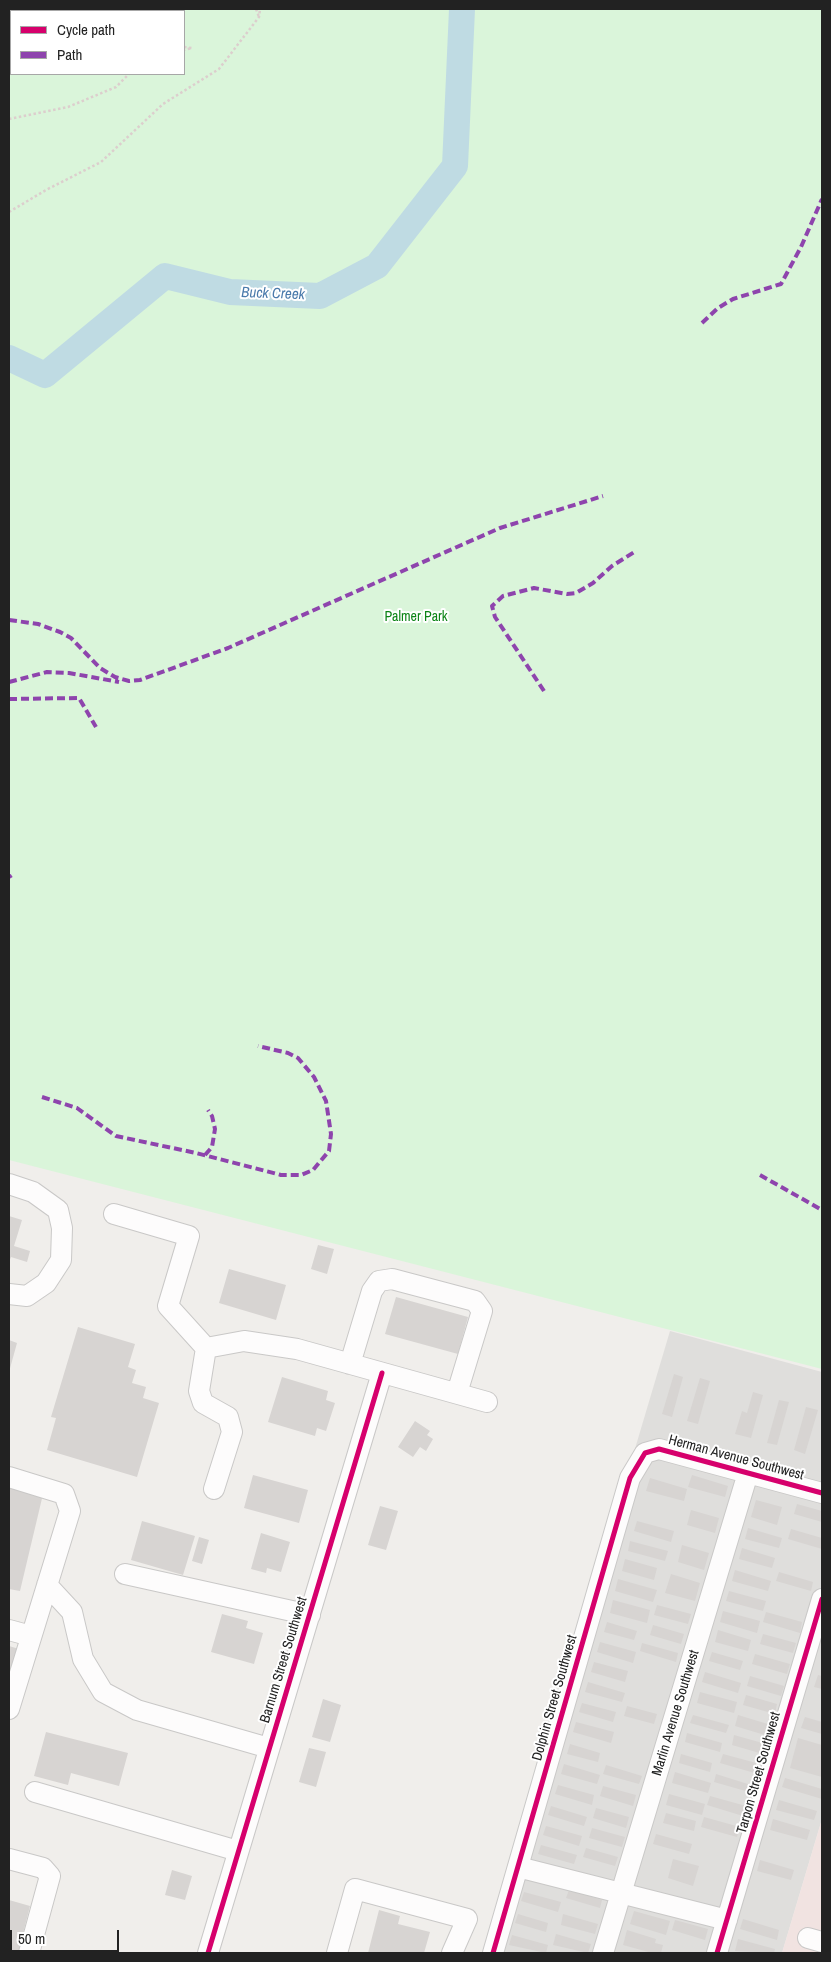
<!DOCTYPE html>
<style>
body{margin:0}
#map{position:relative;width:831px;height:1962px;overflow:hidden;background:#f0eeeb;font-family:"Archivo Narrow",sans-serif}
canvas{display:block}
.frame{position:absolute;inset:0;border:10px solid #222;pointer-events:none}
.legend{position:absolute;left:10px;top:10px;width:175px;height:65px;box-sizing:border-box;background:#fff;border:1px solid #a7a7a7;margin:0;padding:6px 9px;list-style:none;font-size:15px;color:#222}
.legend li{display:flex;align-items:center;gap:10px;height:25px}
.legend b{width:25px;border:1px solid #a7a7a7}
.scale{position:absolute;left:10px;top:1930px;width:109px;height:22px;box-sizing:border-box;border:2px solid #222;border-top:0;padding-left:6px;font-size:15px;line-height:18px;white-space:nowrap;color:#222;-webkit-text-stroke:4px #fff;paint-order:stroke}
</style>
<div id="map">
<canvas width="831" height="1962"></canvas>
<div class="frame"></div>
<ul class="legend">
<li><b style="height:6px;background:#d6006c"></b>Cycle path</li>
<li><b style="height:6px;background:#8e44ad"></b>Path</li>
</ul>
<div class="scale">50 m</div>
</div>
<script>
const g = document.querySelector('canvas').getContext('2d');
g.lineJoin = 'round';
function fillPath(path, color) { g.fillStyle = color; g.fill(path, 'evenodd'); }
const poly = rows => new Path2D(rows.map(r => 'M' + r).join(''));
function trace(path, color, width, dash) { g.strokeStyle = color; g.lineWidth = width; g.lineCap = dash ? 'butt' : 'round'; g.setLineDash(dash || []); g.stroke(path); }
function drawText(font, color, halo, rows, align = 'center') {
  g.font = font + ' "Archivo Narrow",sans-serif'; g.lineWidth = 4; g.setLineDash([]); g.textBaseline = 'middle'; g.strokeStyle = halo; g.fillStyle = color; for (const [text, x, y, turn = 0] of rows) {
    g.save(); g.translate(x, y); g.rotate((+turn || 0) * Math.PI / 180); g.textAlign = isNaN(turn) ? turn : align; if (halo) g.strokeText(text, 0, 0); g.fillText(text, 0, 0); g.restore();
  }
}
fillPath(poly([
 [670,1331,822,1372,822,1819,782,1953,485,1953]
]), '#dfdedc');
fillPath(poly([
 [822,1819,822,1953,782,1953]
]), '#f1e3e1');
fillPath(poly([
 [9,9,822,9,822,1369,9,1160],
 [11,11,184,11,184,74,11,74]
]), '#daf5da');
trace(poly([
 [9,358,45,375,165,276,230,292,320,296,377,266,455,166,462,9]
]), '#bfdbe3', 26);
fillPath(poly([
 [9,1216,22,1220,14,1246,30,1251,27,1262,11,1257,9,1262],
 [318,1245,334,1249,327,1274,311,1269],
 [229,1269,286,1285,276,1320,219,1303],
 [396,1297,468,1317,458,1354,385,1334],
 [78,1327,135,1344,128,1367,136,1370,132,1383,146,1387,143,1398,159,1403,137,1477,47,1450,56,1418,51,1417],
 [9,1340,17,1343,9,1372],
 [674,1374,683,1377,672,1417,662,1414],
 [282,1377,328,1391,326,1400,335,1403,326,1431,317,1428,315,1436,268,1422],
 [700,1378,710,1381,698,1424,687,1421],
 [753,1392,763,1395,751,1438,735,1434,742,1411,747,1413],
 [779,1400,789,1402,777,1445,767,1443],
 [806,1407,818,1410,805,1454,794,1450],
 [415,1421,430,1431,427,1435,433,1439,426,1451,420,1447,413,1457,398,1447],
 [253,1475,308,1490,299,1523,244,1508],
 [692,1475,728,1486,725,1497,688,1487],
 [650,1478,687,1489,684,1501,646,1491],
 [9,1480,44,1490,20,1591,9,1589],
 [756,1500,782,1507,777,1525,751,1517],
 [797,1504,822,1511,822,1522,794,1514],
 [380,1506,398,1511,386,1550,368,1545],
 [691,1510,719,1518,715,1533,687,1525],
 [142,1521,195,1536,183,1575,131,1560],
 [637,1521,674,1531,671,1542,634,1531],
 [748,1528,782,1538,779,1548,745,1539],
 [791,1529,822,1538,822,1549,788,1539],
 [261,1533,290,1542,281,1572,267,1568,266,1573,251,1569],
 [199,1537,209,1540,202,1564,192,1561],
 [630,1541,668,1551,665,1561,628,1551],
 [682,1545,709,1553,704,1570,678,1562],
 [742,1548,775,1558,772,1568,739,1559],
 [625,1559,657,1568,654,1580,622,1571],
 [735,1570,771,1581,768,1591,732,1581],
 [779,1572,813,1582,811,1591,776,1581],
 [671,1574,700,1583,695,1601,665,1593],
 [618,1579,657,1590,653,1602,615,1591],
 [729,1591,766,1601,763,1611,726,1601],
 [613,1600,650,1610,647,1623,610,1613],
 [657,1605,691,1614,688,1624,654,1615],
 [723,1611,760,1621,757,1633,720,1622],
 [766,1612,802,1622,800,1633,763,1622],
 [222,1614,248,1621,246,1628,263,1633,254,1664,211,1652],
 [607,1622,637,1631,634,1640,604,1632],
 [653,1625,684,1634,681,1644,650,1635],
 [718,1630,751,1640,748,1651,715,1642],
 [763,1634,796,1643,793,1653,760,1644],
 [600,1642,636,1652,633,1663,597,1652],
 [642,1643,678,1653,676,1662,640,1651],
 [9,1646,19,1649,9,1686],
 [712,1652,743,1661,740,1670,709,1661],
 [755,1654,790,1664,787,1674,752,1664],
 [594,1662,628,1671,625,1682,591,1672],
 [705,1672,741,1683,738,1693,702,1682],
 [818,1675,822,1676,822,1689,814,1687],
 [750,1676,784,1686,781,1696,747,1686],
 [588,1682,625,1693,622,1702,585,1692],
 [700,1692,737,1702,734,1713,697,1703],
 [746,1695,777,1704,775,1714,743,1705],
 [323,1699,341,1705,330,1742,312,1737],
 [582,1703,616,1712,613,1722,579,1712],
 [627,1706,657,1714,654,1724,624,1716],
 [693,1715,729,1725,726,1733,690,1723],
 [738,1715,771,1725,768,1736,735,1726],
 [805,1717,822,1722,822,1734,801,1728],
 [576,1722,614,1732,611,1743,573,1732],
 [46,1732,128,1753,119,1786,71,1773,68,1785,34,1776],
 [687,1733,722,1743,720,1752,685,1742],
 [734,1735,766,1744,763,1754,732,1745],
 [798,1738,822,1745,822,1777,790,1768],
 [570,1744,600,1753,598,1762,567,1754],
 [309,1748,326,1752,316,1787,299,1782],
 [681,1754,712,1763,710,1772,679,1763],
 [723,1754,760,1764,758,1774,720,1763],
 [564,1764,600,1775,597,1784,561,1774],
 [606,1765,642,1776,639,1784,603,1774],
 [675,1772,711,1783,708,1793,672,1783],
 [716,1774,751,1785,749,1792,714,1782],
 [785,1778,822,1789,822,1799,782,1787],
 [558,1785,594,1795,592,1805,555,1794],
 [603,1786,636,1795,633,1806,600,1796],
 [669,1794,705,1804,702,1815,666,1805],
 [710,1796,746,1806,743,1816,707,1805],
 [779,1800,817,1811,814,1820,776,1810],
 [551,1806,587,1817,584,1826,548,1815],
 [596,1808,629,1817,626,1828,593,1818],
 [666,1813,696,1821,694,1831,663,1823],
 [704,1817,740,1827,737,1837,701,1827],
 [773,1819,810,1830,807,1840,770,1830],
 [546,1826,582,1836,579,1846,543,1835],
 [592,1828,625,1837,622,1847,589,1838],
 [656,1834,692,1844,689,1854,653,1844],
 [541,1845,577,1855,574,1864,538,1854],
 [586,1848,618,1857,615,1866,583,1857],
 [673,1859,699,1866,693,1886,668,1878],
 [760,1860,794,1870,791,1880,757,1871],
 [172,1870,192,1876,185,1900,165,1895],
 [569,1890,602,1900,600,1908,566,1898],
 [524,1892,561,1902,558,1912,521,1901],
 [9,1900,30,1906,18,1953,9,1953],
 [379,1910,400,1916,398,1924,430,1932,424,1953,368,1953],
 [634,1911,670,1921,666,1935,630,1924],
 [518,1914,548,1923,546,1932,515,1923],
 [563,1914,598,1924,595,1934,561,1925],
 [743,1919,779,1930,777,1940,740,1929],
 [675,1920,708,1929,705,1940,672,1930],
 [627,1930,656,1939,655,1943,663,1945,661,1953,652,1953,623,1945],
 [556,1934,591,1944,588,1953,553,1945],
 [512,1935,548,1945,546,1953,509,1945],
 [738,1939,775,1949,774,1953,735,1951]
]), '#d7d4d2');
const minor = poly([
 [9,1184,33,1192,58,1210,62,1228,61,1260,46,1283,27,1296,9,1294],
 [114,1214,189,1236,168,1306,206,1348,199,1391,203,1403,228,1417,232,1432,214,1489],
 [206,1348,244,1341,297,1349,487,1402],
 [350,1364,372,1291,379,1281,392,1279,475,1301,482,1311,457,1393],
 [9,1477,64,1494,70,1511,9,1709],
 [125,1574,310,1615],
 [47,1585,72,1612,83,1659,103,1692,137,1710,269,1748],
 [9,1630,31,1636],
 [35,1792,238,1851],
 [9,1859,43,1868,50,1876,29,1953],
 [518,1867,727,1920],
 [808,1938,822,1942],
 [208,1953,382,1373],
 [337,1953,355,1889,467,1919,452,1953],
 [493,1953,630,1478,645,1453,659,1449,822,1493],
 [603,1953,748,1473],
 [717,1953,822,1599]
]);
trace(minor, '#c9c8c7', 22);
trace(poly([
 [256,9,259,17],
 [17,11,27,9],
 [9,13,11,12],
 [9,33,11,33],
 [184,47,192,48,184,50],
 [9,119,68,107,116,87,129,74],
 [9,212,46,190,101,162,163,104,219,69,259,17,260,9]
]), '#dccecd', 2.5, [2.5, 2.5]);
trace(minor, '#fdfcfc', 20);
trace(poly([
 [702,323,718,308,733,299,781,284,801,247,822,199],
 [9,620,38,624,60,632,71,638,100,668,115,677,129,681,140,680,228,648,500,528,603,496],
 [9,682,47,672,69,673,119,682],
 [544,691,495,617,492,606,503,596,534,588,567,594,576,593,593,583,612,566,636,551],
 [9,699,79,698,96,727],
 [9,875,11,878],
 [42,1097,77,1108,116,1136,196,1153,281,1175,301,1175,313,1170,329,1151,331,1134,326,1101,314,1077,298,1058,288,1053,258,1046],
 [205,1155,212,1147,215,1129,212,1116,208,1110],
 [760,1175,822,1210]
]), '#8e44ad', 4, [8, 4]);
trace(poly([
 [208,1953,382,1373],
 [493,1953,630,1478,645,1453,659,1449,822,1493],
 [717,1953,822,1599]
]), '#d6006c', 5);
drawText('14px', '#0c8416', '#fff', [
 ["Palmer Park",416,617]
]);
drawText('14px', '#222', '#fff', [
 ["Herman Avenue Southwest",736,1458,15],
 ["Barnum Street Southwest",284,1660,-73],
 ["Dolphin Street Southwest",555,1698,-74],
 ["Marlin Avenue Southwest",676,1713,-73],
 ["Tarpon Street Southwest",759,1773,-74]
]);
drawText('italic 15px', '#4a7aab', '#fff', [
 ["Buck Creek",273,294,2]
]);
</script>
